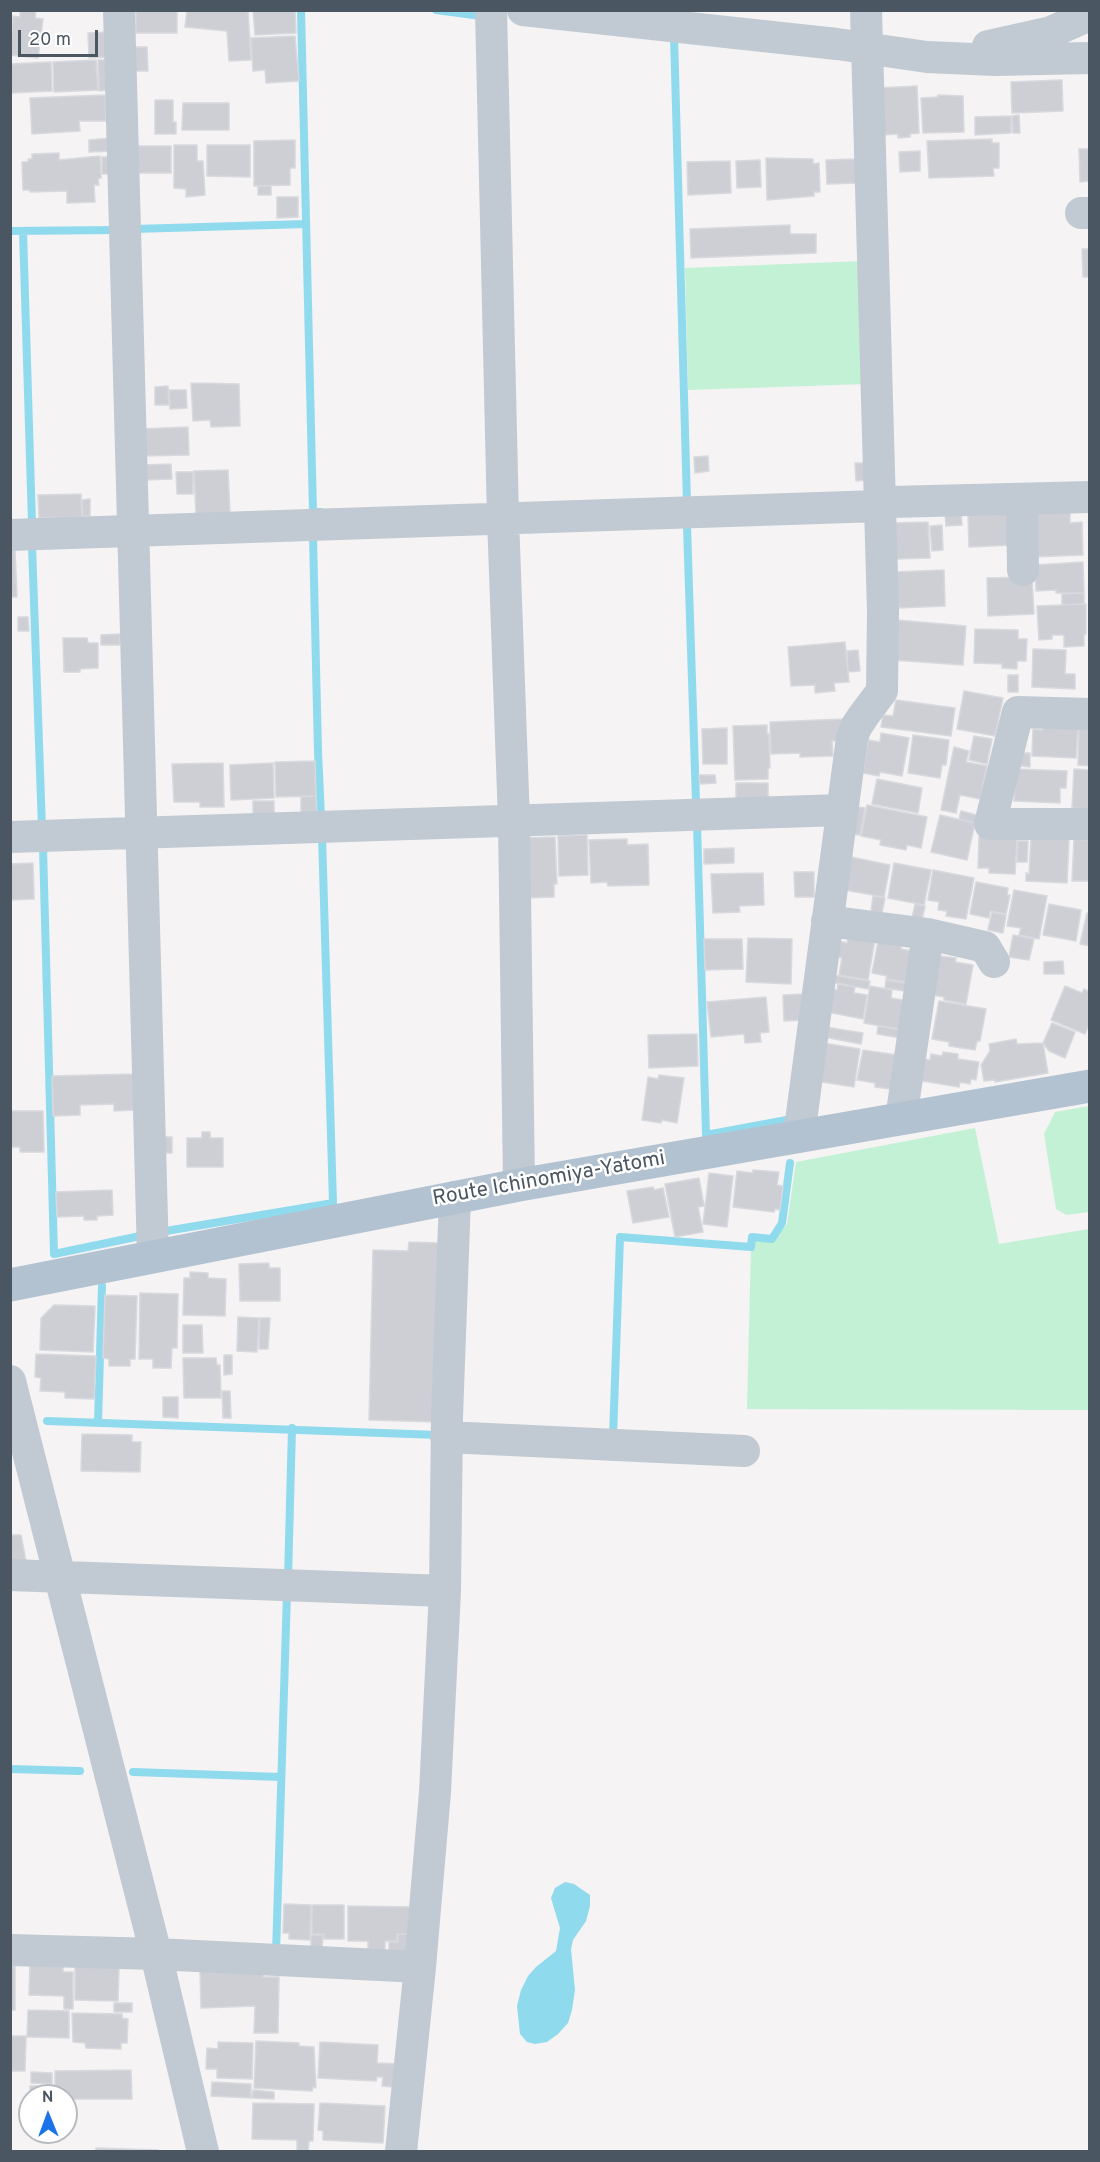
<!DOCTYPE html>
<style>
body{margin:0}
#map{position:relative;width:1100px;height:2162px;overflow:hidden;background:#f5f3f3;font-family:Overpass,sans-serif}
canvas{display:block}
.frame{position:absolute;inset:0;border:12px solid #4a5661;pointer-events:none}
.north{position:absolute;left:18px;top:2084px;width:60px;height:60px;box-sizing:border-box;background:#fff;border:2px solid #b7bbc0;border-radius:50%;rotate:359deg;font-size:16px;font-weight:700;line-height:24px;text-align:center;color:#4a5661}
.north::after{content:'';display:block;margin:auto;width:21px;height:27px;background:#1a73e8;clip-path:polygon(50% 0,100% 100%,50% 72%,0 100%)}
.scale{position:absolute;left:18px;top:30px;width:80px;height:27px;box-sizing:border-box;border:3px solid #4a5661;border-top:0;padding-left:8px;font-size:18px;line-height:21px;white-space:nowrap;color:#4a5661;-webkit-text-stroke:4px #fff;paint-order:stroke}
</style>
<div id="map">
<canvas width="1100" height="2162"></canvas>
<div class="frame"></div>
<div class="north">N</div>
<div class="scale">20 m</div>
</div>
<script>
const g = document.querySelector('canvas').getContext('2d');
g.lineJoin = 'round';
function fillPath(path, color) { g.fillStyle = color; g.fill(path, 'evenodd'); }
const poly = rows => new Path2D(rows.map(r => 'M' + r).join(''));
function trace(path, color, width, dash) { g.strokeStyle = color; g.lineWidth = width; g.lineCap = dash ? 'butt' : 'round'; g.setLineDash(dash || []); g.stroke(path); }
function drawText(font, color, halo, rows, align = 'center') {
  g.font = font + ' Overpass,sans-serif'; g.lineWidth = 5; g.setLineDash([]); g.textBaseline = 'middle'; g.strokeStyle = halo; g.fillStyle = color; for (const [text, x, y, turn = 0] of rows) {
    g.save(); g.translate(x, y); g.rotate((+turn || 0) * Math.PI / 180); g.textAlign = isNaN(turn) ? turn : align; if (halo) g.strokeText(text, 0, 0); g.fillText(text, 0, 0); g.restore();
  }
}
fillPath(poly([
 [863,261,867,384,688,390,685,268],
 [1089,1106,1089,1212,1066,1215,1056,1209,1044,1134,1055,1112],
 [975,1128,999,1244,1089,1229,1089,1410,747,1409,751,1247,755,1241,772,1242,787,1224,796,1162]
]), '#c3f1d5');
fillPath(poly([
 [565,1882,574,1884,590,1895,590,1906,586,1921,573,1940,571,1949,575,1990,572,2010,568,2023,558,2034,547,2042,535,2044,527,2042,520,2034,517,2006,521,1990,528,1976,536,1967,556,1951,560,1928,551,1898,555,1888]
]), '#90daee');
trace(poly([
 [301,10,313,512,321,512],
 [436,10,481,16],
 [674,36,687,503],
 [134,229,306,224],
 [10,231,115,230],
 [23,231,32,523],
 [687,526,696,802],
 [313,537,318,752,321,817],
 [32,546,42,828],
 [697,823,706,1135,792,1119],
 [43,847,54,1254,145,1235],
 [160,1232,333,1203,322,836],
 [47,1421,438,1435],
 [98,1423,102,1286],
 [611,1437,613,1437,620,1237,751,1247,752,1237,772,1239,782,1223,790,1163],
 [288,1578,292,1428],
 [10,1769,80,1771],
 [133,1772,281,1777],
 [276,1954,287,1592]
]), '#90daee', 8);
const building = poly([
 [20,10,36,10,35,18,43,19,38,58,10,55,13,16,20,17,20,10],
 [136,10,177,10,177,33,136,33,136,10],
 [187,10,248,10,251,60,229,61,227,31,185,27,187,10],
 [253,10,295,10,296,33,255,35,253,10],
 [109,32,110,57,89,58,88,33,109,32],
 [295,36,299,81,266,83,265,70,253,71,251,38,295,36],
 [128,47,147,47,148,71,128,71,128,47],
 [96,60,98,90,54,92,53,62,96,60],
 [98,60,106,60,108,90,99,91,98,60],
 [51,62,52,91,10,93,10,64,51,62],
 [1062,80,1063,111,1012,113,1011,82,1062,80],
 [917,86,919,133,910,134,910,137,898,138,898,134,880,135,878,88,917,86],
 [105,95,106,121,79,121,80,131,32,134,30,98,105,95],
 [938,95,963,96,964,132,923,133,921,98,938,97,938,95],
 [155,100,173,100,173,122,176,122,176,134,155,134,155,100],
 [183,103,229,103,229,130,182,130,183,103],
 [1019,115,1020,133,1013,133,1012,116,1019,115],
 [1011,116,1011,133,975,135,975,117,1011,116],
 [112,138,113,151,89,152,89,140,112,138],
 [992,139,992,143,999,143,999,168,993,168,994,176,929,178,927,141,992,139],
 [295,140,295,168,290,168,290,185,254,186,254,141,295,140],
 [174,145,197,145,197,161,203,161,205,195,186,197,186,189,174,188,174,145],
 [207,145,250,145,250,177,207,176,207,145],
 [133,146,171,146,171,173,133,173,133,146],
 [1079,149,1090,149,1090,181,1080,182,1079,149],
 [920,151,920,171,900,172,899,152,920,151],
 [59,153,59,160,100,156,101,178,98,179,99,185,94,185,95,202,67,203,67,191,30,192,30,190,23,190,22,162,28,162,28,159,32,159,32,154,59,153],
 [102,157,112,157,113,174,102,174,102,157],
 [766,158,813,159,813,164,819,163,820,192,814,192,814,196,767,200,766,158],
 [858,159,859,183,827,184,826,160,858,159],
 [760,160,761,187,737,188,736,161,760,160],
 [730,161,731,193,688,195,687,162,730,161],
 [258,186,271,186,271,195,258,195,258,186],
 [277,197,298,197,298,217,277,218,277,197],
 [790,225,790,234,816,234,816,253,691,258,690,229,790,225],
 [1082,249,1090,249,1090,277,1083,277,1082,249],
 [191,383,239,384,240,426,211,427,210,420,193,421,191,383],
 [168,386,169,405,155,405,155,387,168,386],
 [169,390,186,390,187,408,170,409,169,390],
 [188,427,189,455,142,456,140,429,188,427],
 [708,456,709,471,695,473,694,457,708,456],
 [855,463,866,463,867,480,856,481,855,463],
 [171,464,172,479,143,480,142,465,171,464],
 [228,470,230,513,196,515,194,471,228,470],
 [176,472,193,472,193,494,177,494,176,472],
 [81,494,82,517,39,518,38,495,81,494],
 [90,499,90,516,83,516,82,500,90,499],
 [1070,511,1070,523,1082,522,1083,555,1032,557,1030,513,1070,511],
 [961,513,962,525,946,526,945,514,961,513],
 [1011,514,1013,545,969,547,968,515,1011,514],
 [928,522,930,558,894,559,893,523,928,522],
 [942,525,943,550,932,551,930,526,942,525],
 [10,550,15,550,17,597,10,597,10,550],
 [1083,562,1084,593,1056,593,1056,590,1036,591,1035,565,1083,562],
 [944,570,945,606,899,608,899,604,895,604,894,572,944,570],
 [1032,577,1034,614,988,616,987,578,1032,577],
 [1084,593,1084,604,1062,605,1062,594,1084,593],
 [1086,604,1086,634,1084,634,1084,646,1064,647,1064,635,1052,635,1052,639,1039,640,1037,606,1086,604],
 [18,617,28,617,29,631,18,631,18,617],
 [896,620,966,626,963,665,893,660,896,620],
 [975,629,1018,630,1018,639,1027,639,1026,661,1017,661,1017,669,1002,668,1002,664,974,663,975,629],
 [120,634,120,645,101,645,101,635,120,634],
 [63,638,87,638,88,643,98,643,98,668,80,669,80,672,64,672,63,638],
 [845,642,849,682,834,683,835,691,815,693,815,685,791,686,788,647,845,642],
 [1033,649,1066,650,1065,674,1075,674,1075,689,1032,687,1033,649],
 [858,650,860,671,848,672,847,651,858,650],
 [1008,675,1018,675,1018,692,1008,692,1008,675],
 [964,691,1003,698,995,736,957,729,964,691],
 [896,700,955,708,951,736,881,727,883,715,893,716,896,700],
 [845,719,846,740,832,741,833,756,800,757,800,753,771,754,770,722,845,719],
 [767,725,767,734,769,734,770,768,768,768,768,779,735,780,733,726,767,725],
 [1044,726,1078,727,1076,758,1032,756,1033,729,1043,730,1044,726],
 [727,728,727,764,703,764,702,729,727,728],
 [1079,729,1090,729,1090,766,1078,765,1079,729],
 [881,733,909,738,902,776,880,772,879,776,863,773,868,740,880,742,881,733],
 [913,735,949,740,946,765,942,765,940,778,908,773,913,735],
 [974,736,992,739,987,764,969,760,974,736],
 [954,747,969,751,966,762,987,766,980,799,960,795,956,813,941,810,954,747],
 [1022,753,1030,753,1030,767,1021,766,1022,753],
 [315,761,316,796,276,797,275,762,315,761],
 [223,763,224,807,200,807,200,802,174,802,172,764,223,763],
 [273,763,274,798,231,800,230,765,273,763],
 [1016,769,1067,771,1066,788,1060,788,1060,803,1014,801,1016,769],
 [1074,769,1090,770,1090,809,1072,808,1074,769],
 [699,775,715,775,716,783,700,784,699,775],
 [877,779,922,788,918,813,872,804,877,779],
 [736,783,768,783,768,804,736,804,736,783],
 [316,796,317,816,301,816,301,797,316,796],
 [253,801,274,801,274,818,253,819,253,801],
 [867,805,927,817,921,848,907,845,906,850,880,845,881,840,861,836,867,805],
 [850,806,865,808,860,835,845,833,850,806],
 [961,811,977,815,975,823,959,819,961,811],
 [940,815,975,823,967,860,931,852,940,815],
 [587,835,588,875,559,876,558,836,587,835],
 [979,836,1017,838,1015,874,989,873,989,868,978,868,979,836],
 [555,837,557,884,554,884,554,897,523,898,526,838,555,837],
 [1031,838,1069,839,1067,883,1026,881,1026,873,1029,874,1031,838],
 [627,839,627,845,648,844,649,885,608,886,607,882,591,883,589,840,627,839],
 [1074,839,1090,840,1090,885,1088,881,1072,881,1074,839],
 [1018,841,1028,841,1027,862,1017,862,1018,841],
 [734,848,734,863,704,864,704,849,734,848],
 [851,857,890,865,884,897,845,890,851,857],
 [33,863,34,899,10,900,10,864,33,863],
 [894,863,931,870,924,905,888,898,894,863],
 [933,870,974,878,966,919,946,916,947,911,938,910,939,902,928,900,933,870],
 [794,872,814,872,814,897,795,897,794,872],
 [763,873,764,905,739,906,740,912,713,913,711,874,763,873],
 [976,882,1008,888,1007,895,1010,895,1006,914,990,911,989,918,970,914,976,882],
 [1014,890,1047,896,1039,939,1019,935,1021,928,1007,926,1014,890],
 [873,896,885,898,882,913,871,911,873,896],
 [915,904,925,906,922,920,912,918,915,904],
 [1049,904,1081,910,1076,941,1043,935,1049,904],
 [992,912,1006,915,1003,933,988,930,992,912],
 [1087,913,1090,914,1090,946,1080,944,1087,913],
 [849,935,875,939,868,980,839,975,842,958,837,957,839,941,847,943,849,935],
 [1013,935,1034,939,1029,960,1009,957,1013,935],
 [748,938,792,939,791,984,746,982,748,938],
 [704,939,742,939,743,969,705,970,704,939],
 [878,942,901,946,901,949,912,951,906,982,886,979,887,976,872,973,878,942],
 [939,956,956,958,955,962,973,965,966,1004,944,1000,944,997,933,995,939,956],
 [1063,961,1064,974,1044,974,1044,962,1063,961],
 [832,975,870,981,868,989,831,982,832,975],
 [886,980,906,983,905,991,885,988,886,980],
 [838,984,855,987,854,993,867,995,863,1019,822,1011,826,989,837,990,838,984],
 [870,986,892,990,891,998,908,1001,903,1030,864,1023,870,986],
 [1065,986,1082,993,1084,989,1090,992,1090,1028,1088,1027,1085,1034,1051,1020,1065,986],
 [804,994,805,1020,784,1021,783,995,804,994],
 [766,997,769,1032,760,1033,761,1042,745,1043,744,1034,711,1037,707,1002,766,997],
 [939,1001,986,1009,980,1041,977,1041,975,1050,949,1046,949,1042,932,1039,939,1001],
 [1052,1023,1075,1032,1065,1058,1049,1051,1043,1043,1052,1023],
 [878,1026,902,1030,901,1038,877,1034,878,1026],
 [825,1027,863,1033,861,1044,824,1037,825,1027],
 [697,1034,698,1066,649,1068,648,1035,697,1034],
 [1016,1039,1017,1044,1043,1043,1048,1073,995,1082,995,1080,984,1081,981,1065,990,1051,989,1044,1016,1039],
 [823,1043,860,1049,854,1087,816,1081,823,1043],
 [863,1050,897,1055,891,1089,875,1087,875,1083,857,1080,863,1050],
 [943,1052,958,1054,958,1059,979,1062,976,1080,971,1079,970,1084,960,1082,959,1087,922,1081,925,1059,930,1060,931,1054,942,1056,943,1052],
 [134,1074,135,1110,114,1111,114,1104,80,1105,80,1115,53,1116,52,1076,134,1074],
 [659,1075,684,1078,677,1123,662,1120,661,1123,642,1120,648,1077,658,1079,659,1075],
 [10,1111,43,1111,44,1152,20,1152,20,1147,10,1147,10,1111],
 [202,1132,210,1132,210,1138,223,1138,223,1167,187,1167,187,1138,202,1138,202,1132],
 [160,1137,172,1137,172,1153,160,1153,160,1137],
 [753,1170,779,1172,777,1185,783,1186,780,1210,775,1209,774,1212,733,1207,737,1171,753,1173,753,1170],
 [709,1173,733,1176,727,1227,703,1224,709,1173],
 [699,1178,704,1206,698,1207,703,1232,675,1237,665,1184,699,1178],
 [653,1187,654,1190,663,1188,669,1217,633,1223,627,1191,653,1187],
 [112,1190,113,1215,97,1216,97,1220,84,1220,84,1216,57,1217,56,1192,112,1190],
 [409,1242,439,1243,439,1422,369,1420,373,1250,408,1251,409,1242],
 [269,1263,269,1268,280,1268,280,1301,240,1301,239,1264,269,1263],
 [190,1272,208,1273,208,1278,226,1279,225,1316,183,1315,184,1278,190,1278,190,1272],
 [140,1293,178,1294,177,1348,172,1348,171,1368,153,1368,153,1359,139,1359,140,1293],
 [105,1295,137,1296,135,1359,130,1359,130,1366,109,1366,109,1359,103,1358,105,1295],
 [54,1305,95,1306,93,1352,40,1350,41,1318,54,1305],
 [238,1317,259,1318,257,1352,237,1351,238,1317],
 [260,1318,270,1318,268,1349,259,1349,260,1318],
 [183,1325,202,1325,203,1353,183,1353,183,1325],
 [36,1354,96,1356,94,1399,65,1398,65,1392,40,1391,41,1378,35,1377,36,1354],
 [224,1355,232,1355,232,1374,224,1375,224,1355],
 [183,1358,216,1358,217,1365,220,1365,221,1398,184,1398,183,1358],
 [222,1391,230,1391,231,1418,223,1418,222,1391],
 [163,1397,178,1397,178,1418,163,1417,163,1397],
 [82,1434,132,1435,132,1442,141,1442,140,1472,81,1471,82,1434],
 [10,1535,21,1535,26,1561,10,1560,10,1535],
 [284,1904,311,1905,310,1940,289,1939,289,1933,283,1933,284,1904],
 [312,1905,344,1905,344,1939,323,1939,324,1934,312,1934,312,1905],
 [348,1906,415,1907,414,1934,397,1934,397,1941,385,1941,385,1950,368,1949,368,1941,348,1941,348,1906],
 [398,1934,411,1934,411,1954,389,1954,389,1942,398,1942,398,1934],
 [311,1935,323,1935,322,1950,311,1950,311,1935],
 [30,1963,63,1963,63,1972,73,1972,73,2009,64,2009,64,1996,29,1995,30,1963],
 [10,1966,15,1966,15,2010,10,2010,10,1966],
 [75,1966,119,1967,118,2001,75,2000,75,1966],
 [263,1969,263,1977,279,1977,278,2033,254,2033,255,2006,201,2008,200,1971,263,1969],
 [114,2003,132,2003,132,2012,114,2012,114,2003],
 [28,2010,69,2011,69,2038,27,2037,28,2010],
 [72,2013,122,2014,122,2018,128,2019,127,2043,121,2043,121,2049,86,2048,85,2043,73,2042,72,2013],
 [10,2036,26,2036,25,2071,10,2071,10,2036],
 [256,2041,299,2043,299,2046,314,2047,316,2088,313,2087,312,2091,254,2088,256,2041],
 [218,2042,253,2043,252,2079,217,2078,217,2069,206,2069,207,2048,218,2049,218,2042],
 [320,2042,378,2045,377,2063,399,2064,393,2087,382,2086,383,2077,377,2077,376,2081,318,2078,320,2042],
 [131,2070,132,2099,66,2099,66,2096,55,2096,55,2071,131,2070],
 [31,2072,52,2073,52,2084,31,2083,31,2072],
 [212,2082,251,2084,251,2098,211,2096,212,2082],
 [30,2086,51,2086,51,2096,30,2097,30,2086],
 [253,2090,274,2092,274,2099,252,2098,253,2090],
 [253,2103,314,2104,313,2141,309,2141,308,2152,297,2152,297,2140,252,2139,253,2103],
 [320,2103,385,2106,383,2143,323,2140,323,2131,318,2130,320,2103],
 [96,2148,158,2150,158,2152,96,2152,96,2148]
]);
fillPath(building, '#cdcfd5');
trace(building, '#d7d9de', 1.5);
trace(poly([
 [119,10,153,1256],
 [491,10,503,518,514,821,519,1185],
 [523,10,837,44,927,57,995,60,1090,58],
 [988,46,1051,32,1090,15],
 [1081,213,1090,213],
 [1022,500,1023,570],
 [10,535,879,506,891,502,1090,497],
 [1090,714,1018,712,990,824,1090,824],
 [10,837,842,810],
 [827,921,928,934,985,947,994,962],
 [901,1119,928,934],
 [797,1137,801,1121,852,738,856,727,864,715,882,691,883,612,866,10],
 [10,1381,156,1954,203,2152],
 [446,1437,744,1451],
 [10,1575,445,1591],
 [10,1950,156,1954,420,1967],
 [401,2152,420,1967,435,1792,445,1591,447,1417,455,1197]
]), '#c1cad2', 32);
trace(poly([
 [10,1285,519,1185,1090,1086]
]), '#b3c2d1', 33);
drawText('21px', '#4a5661', '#fff', [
 ["Route Ichinomiya-Yatomi",549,1180,-10]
]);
</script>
